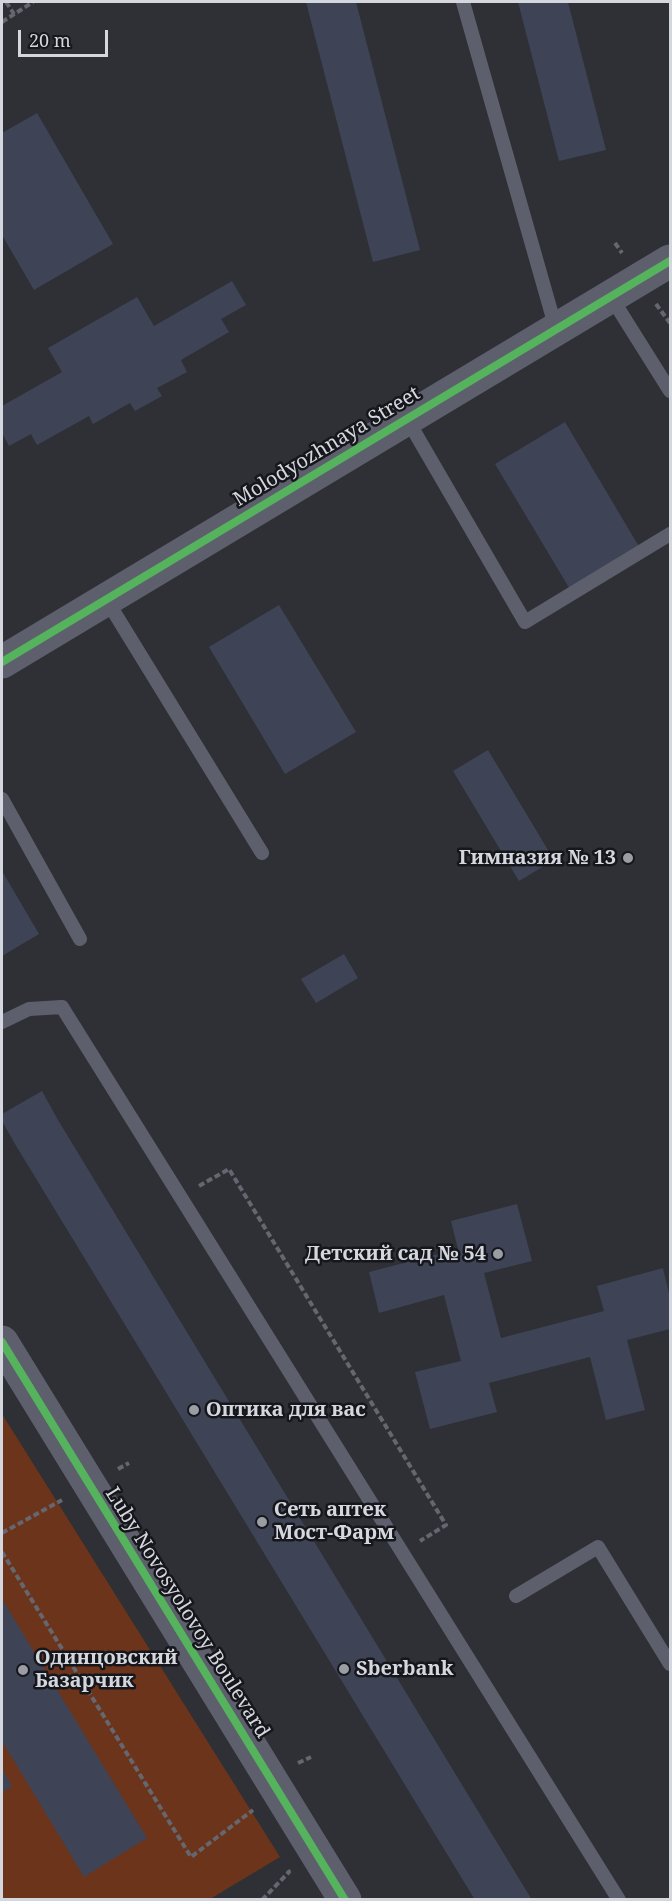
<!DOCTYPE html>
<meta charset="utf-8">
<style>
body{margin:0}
#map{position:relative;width:672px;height:1901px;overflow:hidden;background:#2e3036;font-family:"Noto Serif",serif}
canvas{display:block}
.frame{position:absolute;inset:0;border:3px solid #d4d7dd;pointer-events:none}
.scale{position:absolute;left:18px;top:30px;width:90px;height:27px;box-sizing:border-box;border:3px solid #d4d7dd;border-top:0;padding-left:8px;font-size:18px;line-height:21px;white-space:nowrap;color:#d4d7dd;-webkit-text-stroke:4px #16171c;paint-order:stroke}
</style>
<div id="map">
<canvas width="672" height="1901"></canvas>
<div class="frame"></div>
<div class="scale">20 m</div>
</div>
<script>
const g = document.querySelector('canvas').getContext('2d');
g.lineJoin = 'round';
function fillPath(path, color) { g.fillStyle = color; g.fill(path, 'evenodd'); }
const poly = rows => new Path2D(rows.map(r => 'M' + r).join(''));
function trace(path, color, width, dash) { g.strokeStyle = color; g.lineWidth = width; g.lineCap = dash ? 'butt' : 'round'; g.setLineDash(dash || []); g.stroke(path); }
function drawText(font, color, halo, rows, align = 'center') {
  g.font = font + ' "Noto Serif",serif'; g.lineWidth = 5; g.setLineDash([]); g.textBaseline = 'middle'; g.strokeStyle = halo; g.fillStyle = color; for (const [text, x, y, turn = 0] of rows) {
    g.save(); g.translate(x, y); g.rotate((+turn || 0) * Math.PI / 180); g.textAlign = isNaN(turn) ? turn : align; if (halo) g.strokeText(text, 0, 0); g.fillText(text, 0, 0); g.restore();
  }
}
fillPath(poly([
 [2,1414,280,1857,210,1899,2,1899]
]), '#6c341a');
fillPath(poly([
 [306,2,356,2,420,250,373,262],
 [518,2,568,2,606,150,559,161],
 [37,113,113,244,34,290,2,235,2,133],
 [232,281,246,305,221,319,229,332,181,360,187,372,157,388,162,396,135,411,130,403,93,424,89,416,37,445,31,434,9,446,2,433,2,406,62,372,48,348,137,297,154,326],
 [565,422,641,550,571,591,495,464],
 [279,605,356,732,285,774,209,647],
 [488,750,554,860,519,881,453,771],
 [2,871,39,934,2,956],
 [344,954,358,978,316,1003,301,979],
 [42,1091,58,1120,532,1900,475,1900,15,1144,2,1121,2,1114],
 [517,1204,532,1261,484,1273,501,1338,604,1311,597,1286,663,1268,670,1298,670,1329,627,1340,645,1410,606,1420,590,1357,489,1383,497,1412,430,1429,415,1372,461,1361,444,1295,379,1313,369,1272,458,1249,451,1221],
 [2,1599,147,1838,84,1877,2,1741],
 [2,1769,12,1786,2,1793]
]), '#3e4455');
trace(poly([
 [6,2,14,14],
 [2,22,33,2],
 [615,243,622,253],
 [656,304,670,323],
 [199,1186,229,1169,446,1525,420,1541],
 [118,1469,129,1463],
 [2,1533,62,1500],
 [2,1552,191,1857,253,1810],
 [298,1763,311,1757],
 [262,1900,289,1872,288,1870]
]), '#64676f', 4, [6, 3]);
trace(poly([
 [463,2,556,329],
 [611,297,670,391],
 [407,419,525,622,670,534],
 [106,599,262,853],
 [2,799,80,939],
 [2,1022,29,1009,62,1007,619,1900],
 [516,1596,598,1547,670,1664]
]), '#5d606c', 14);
trace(poly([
 [2,662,670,261],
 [2,1342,345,1900]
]), '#5d606c', 33);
trace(poly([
 [2,662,670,261],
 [2,1342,345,1900]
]), '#56b35d', 8);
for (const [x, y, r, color] of [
 [628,858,6,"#9a9da3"],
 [498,1254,6,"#9a9da3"],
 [194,1410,6,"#9a9da3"],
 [262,1522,6,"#9a9da3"],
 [344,1669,6,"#9a9da3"],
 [23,1670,6,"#9a9da3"]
]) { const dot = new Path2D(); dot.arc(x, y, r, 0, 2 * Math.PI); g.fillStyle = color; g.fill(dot); trace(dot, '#16171c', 2); }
drawText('20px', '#d4d7dd', '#16171c', [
 ["Molodyozhnaya Street",327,447,-31],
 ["Luby Novosyolovoy Boulevard",187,1613,58]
]);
drawText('bold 20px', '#d4d7dd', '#16171c', [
 ["Гимназия № 13",616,858,"right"],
 ["Детский сад № 54",486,1254,"right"],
 ["Оптика для вас",206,1410],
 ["Сеть аптек",274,1510],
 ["Мост-Фарм",274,1533],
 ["Одинцовский",35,1658],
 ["Базарчик",35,1681],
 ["Sberbank",356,1669]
], 'left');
</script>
